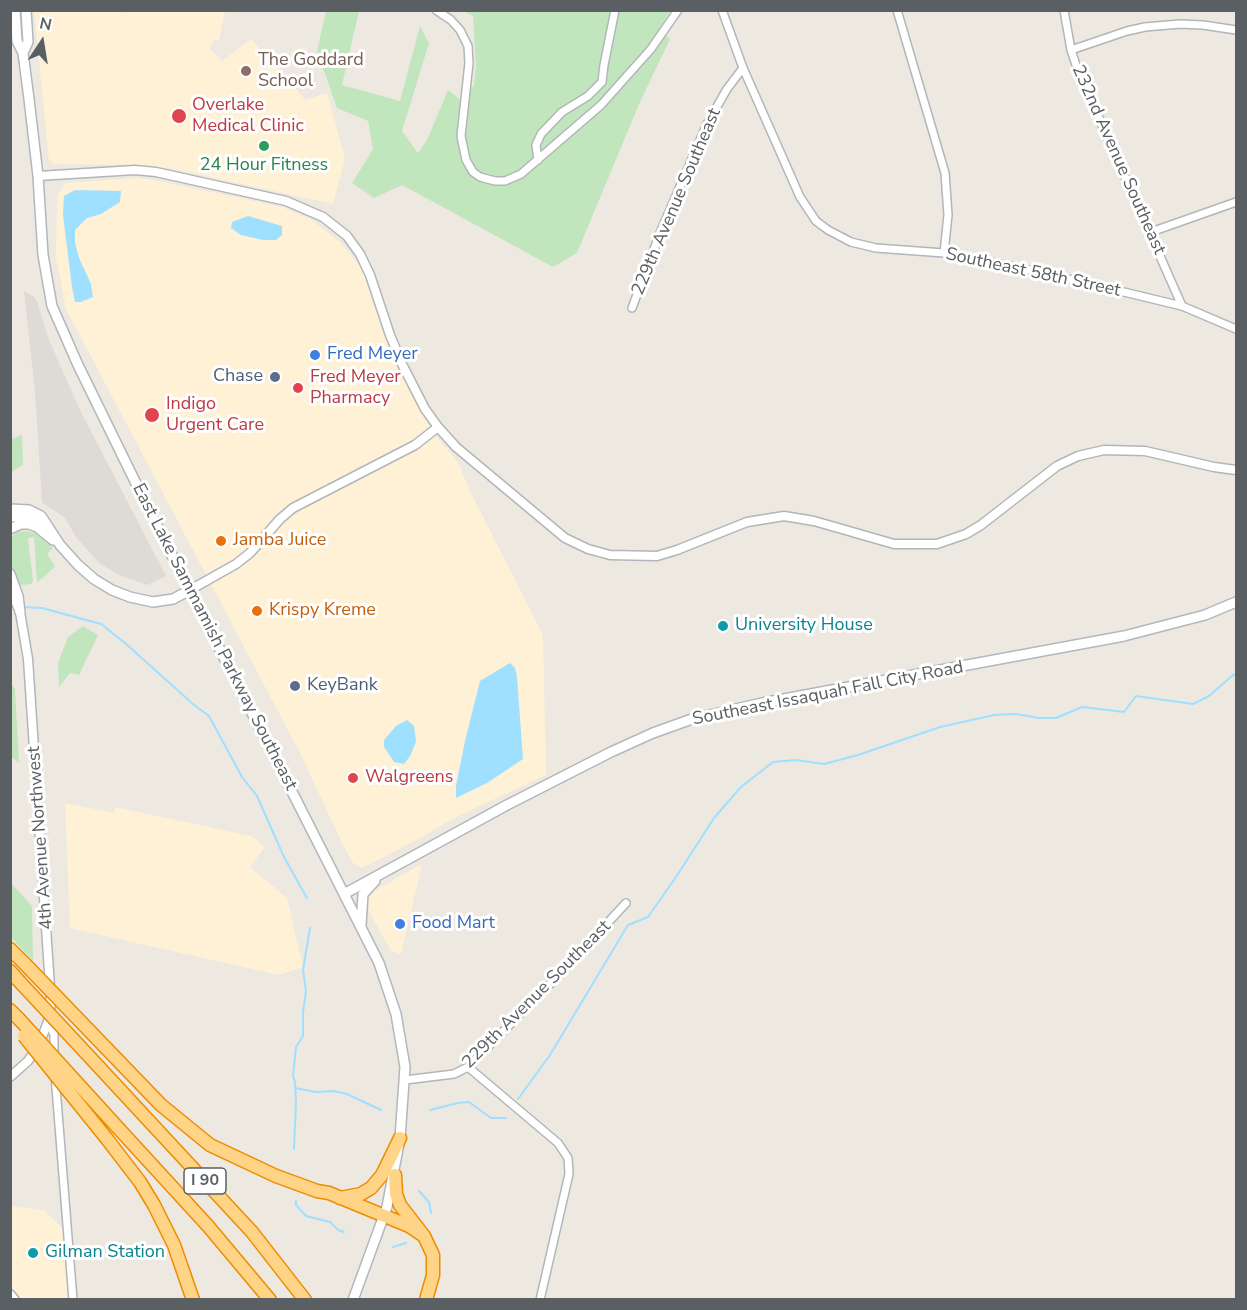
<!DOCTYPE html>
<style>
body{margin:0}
#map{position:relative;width:1247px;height:1310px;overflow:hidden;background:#ede9e1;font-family:"Nunito Sans",sans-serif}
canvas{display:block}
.frame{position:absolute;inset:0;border:12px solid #5a5f63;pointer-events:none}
.north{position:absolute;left:12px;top:12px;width:60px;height:60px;-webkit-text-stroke:4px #fff;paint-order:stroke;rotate:12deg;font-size:16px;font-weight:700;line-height:24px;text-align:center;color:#5a5f63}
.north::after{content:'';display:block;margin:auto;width:21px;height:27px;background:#5a5f63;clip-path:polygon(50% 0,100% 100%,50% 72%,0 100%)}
</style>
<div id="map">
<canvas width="1247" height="1310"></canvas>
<div class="frame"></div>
<div class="north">N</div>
</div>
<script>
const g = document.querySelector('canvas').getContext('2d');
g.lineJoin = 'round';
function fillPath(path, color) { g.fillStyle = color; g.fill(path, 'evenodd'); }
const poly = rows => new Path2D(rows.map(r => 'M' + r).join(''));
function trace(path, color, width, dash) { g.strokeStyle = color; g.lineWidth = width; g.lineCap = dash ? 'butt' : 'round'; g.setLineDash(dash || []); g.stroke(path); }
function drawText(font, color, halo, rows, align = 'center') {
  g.font = font + ' "Nunito Sans",sans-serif'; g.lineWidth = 6; g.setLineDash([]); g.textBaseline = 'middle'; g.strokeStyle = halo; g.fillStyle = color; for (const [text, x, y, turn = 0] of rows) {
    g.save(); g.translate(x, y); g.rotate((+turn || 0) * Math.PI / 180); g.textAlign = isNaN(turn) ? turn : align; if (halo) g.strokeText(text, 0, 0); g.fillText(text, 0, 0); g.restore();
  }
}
fillPath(poly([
 [119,11,124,14,125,10,225,11,219,40,213,41,210,49,222,61,251,39,281,70,305,100,327,93,345,159,333,204,169,168,136,165,53,164,49,160,34,11],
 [136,178,154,180,282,207,312,220,340,242,368,275,397,359,435,435,458,462,470,491,543,635,546,775,454,818,419,839,362,868,353,863,343,845,301,755,66,309,56,257,57,195,66,183],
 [65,803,114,813,115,807,251,836,265,847,250,867,287,898,303,967,279,975,70,928],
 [422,864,401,954,391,951,366,906,369,897,374,891],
 [11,1206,44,1210,63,1229,68,1299,22,1299,11,1286]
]), '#fef1d5');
fillPath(poly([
 [24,291,33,296,37,301,49,340,81,412,166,576,147,585,119,575,99,563,76,537,65,518,42,502,35,393]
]), '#dedbd6');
fillPath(poly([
 [326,11,359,11,342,85,400,101,420,26,429,43,402,131,418,153,427,140,448,90,462,101,474,85,476,67,473,16,463,11,670,11,659,29,670,39,640,102,577,253,553,267,402,185,374,198,352,183,373,149,368,121,337,108,317,51],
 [22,435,23,465,11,472,11,449,12,448,11,439],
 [26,531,34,533,53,548,47,554,55,566,45,576,37,582,34,537,28,538,33,581,31,584,22,585,17,583,11,570,11,537,18,532],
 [83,626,98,635,79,675,70,673,59,687,58,663,68,637],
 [10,682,15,689,19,763,11,757],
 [11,883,32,906,33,961,11,937]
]), '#c1e6bd');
fillPath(poly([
 [75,190,121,191,120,202,101,214,87,218,75,230,75,243,79,258,91,284,93,297,81,302,75,302,72,287,63,215,64,196],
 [248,216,282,226,282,235,276,240,263,240,241,235,231,228,232,222],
 [510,663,515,668,517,677,523,759,487,783,456,798,456,786,465,741,480,681],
 [407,720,414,726,416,742,410,756,404,764,394,762,384,747,384,740,396,726]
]), '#9fdfff');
trace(poly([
 [22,607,42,608,101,624,125,643,194,705,209,716,242,777,257,796,284,857,307,898],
 [295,1088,316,1092,333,1091,347,1094,381,1110],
 [518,1099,550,1055,628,925,648,917,676,877,714,818,741,787,773,762,796,760,824,764,858,755,940,727,994,715,1016,714,1039,718,1056,718,1082,707,1124,712,1136,696,1193,704,1209,696,1233,675,1236,674],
 [430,1110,458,1103,469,1102,491,1118,506,1118],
 [294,1149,296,1103,295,1082,293,1076,296,1047,303,1036,303,1012,306,991,303,970,310,928],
 [419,1191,429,1202,431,1213],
 [296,1201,296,1205,306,1216,330,1222,338,1230,344,1232],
 [393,1247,406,1243]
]), '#9fdfff', 2);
const minor = poly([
 [436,10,451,20,460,30,468,46,469,63,461,136,466,160,473,172,480,177,495,181,505,181,521,174,601,105,651,49,678,10],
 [722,10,743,68,800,197,816,221,828,230,851,242,876,248,944,253,1034,271,1128,293,1182,306,1236,329],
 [897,10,945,173,948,215,944,253],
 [1064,10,1071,50,1077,68,1182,306],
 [1071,50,1127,31,1145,27,1180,24,1203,25,1236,30],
 [538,160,536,145,541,134,562,112,588,96,602,82,604,65,615,10],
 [1151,232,1236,202],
 [632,308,660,233,707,124,727,89,743,68],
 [48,1023,54,1034,54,1058],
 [468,1067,558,1143,568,1158,569,1174,540,1300],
 [55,1075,73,1300],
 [405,1080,454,1074,468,1067,561,973,626,903]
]);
const tertiary = poly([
 [38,176,135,170,156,172,286,201,323,217,347,236,360,254,370,275,390,335,402,364,425,409,438,427,456,447,565,538,588,549,610,555,657,556,677,550,747,522,784,516,814,521,894,544,937,544,966,534,981,525,1057,466,1078,456,1104,450,1145,451,1214,467,1236,470],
 [10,589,20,612,28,659,51,1002,49,1019,39,1045,28,1061,10,1077],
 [190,590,236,564,250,553,280,519,293,508,415,445,438,427],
 [10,1294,15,1300]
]);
const secondary = poly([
 [15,10,17,41,23,53,29,99,38,176,43,255,52,306,78,365,150,512,379,963,396,1014,405,1067,400,1138,387,1207,353,1300],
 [23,53,28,42,26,10],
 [10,509,29,510,41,516,60,545,78,565,94,579,112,590,130,597,153,602,173,599,190,590],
 [10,517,25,517,45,523],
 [10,529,21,524,29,524,37,527,53,540],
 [10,574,18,596,20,612],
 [344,894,507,805,611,752,653,733,692,719,762,703,1124,636,1205,615,1236,602],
 [361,925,363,894,375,881]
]);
const motorway = poly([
 [10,949,25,964],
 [10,971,18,980],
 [10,1010,19,1019],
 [107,1049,161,1105,210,1145,276,1176,317,1191,329,1193,409,1226,424,1236],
 [99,1067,252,1232,305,1300],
 [120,1130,208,1226,270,1300],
 [107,1139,140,1182,154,1205,174,1245,193,1300],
 [395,1175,396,1194,400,1205,424,1236,433,1255,433,1275,426,1300],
 [340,1198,361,1194,371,1188,382,1175,400,1138]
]);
trace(minor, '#b2b5b9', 10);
trace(tertiary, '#b2b5b9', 11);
trace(secondary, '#b3b7bc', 12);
trace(motorway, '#ee8c00', 15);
trace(minor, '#fff', 7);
trace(tertiary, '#fff', 8);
trace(secondary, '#fff', 9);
trace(motorway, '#ffd486', 12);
const motorwayBridge = poly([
 [25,964,107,1049],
 [18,980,99,1067],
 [19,1019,120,1130],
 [24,1036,107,1139]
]);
trace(motorwayBridge, '#ee8c00', 15, []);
trace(motorwayBridge, '#ffd486', 12);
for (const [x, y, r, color] of [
 [246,71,6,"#8d6e63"],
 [179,116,8,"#e0444e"],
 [264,146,6,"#2e9e5b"],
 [315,355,6,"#3f7fe0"],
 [275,377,6,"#5c6f8a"],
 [298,388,6,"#e0444e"],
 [152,415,8,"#e0444e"],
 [221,541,6,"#e8710a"],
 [257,611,6,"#e8710a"],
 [723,626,6,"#0f9aa8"],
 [295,686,6,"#5c6f8a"],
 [353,778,6,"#e0444e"],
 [400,924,6,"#3f7fe0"],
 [33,1253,6,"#0f9aa8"]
]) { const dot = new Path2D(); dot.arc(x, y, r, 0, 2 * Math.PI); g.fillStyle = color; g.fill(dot); trace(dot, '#fff', 2); }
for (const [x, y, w] of [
 [205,1181,42]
]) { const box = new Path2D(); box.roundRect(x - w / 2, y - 13, w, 26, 4.5); g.fillStyle = '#fff'; g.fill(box); trace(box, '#5a5f63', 1.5); }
drawText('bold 16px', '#5a5f63', null, [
 ["I 90",205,1181]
]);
drawText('18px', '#785e54', '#fff', [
 ["The Goddard",258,61],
 ["School",258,82]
], 'left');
drawText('18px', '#be3a42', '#fff', [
 ["Overlake",192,106],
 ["Medical Clinic",192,127],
 ["Fred Meyer",310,378],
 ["Pharmacy",310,399],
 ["Indigo",166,405],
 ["Urgent Care",166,426],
 ["Walgreens",365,778]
], 'left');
drawText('18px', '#5a5f63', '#fff', [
 ["232nd Avenue Southeast",1118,160,66],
 ["229th Avenue Southeast",677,202,-67],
 ["Southeast 58th Street",1033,273,12],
 ["East Lake Sammamish Parkway Southeast",214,637,63],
 ["Southeast Issaquah Fall City Road",828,694,-11],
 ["4th Avenue Northwest",41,838,-94],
 ["229th Avenue Southeast",537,995,-45]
]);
drawText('18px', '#27864d', '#fff', [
 ["24 Hour Fitness",264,166]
]);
drawText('18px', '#366cbe', '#fff', [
 ["Fred Meyer",327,355],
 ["Food Mart",412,924]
], 'left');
drawText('18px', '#4e5e75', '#fff', [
 ["Chase",263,377],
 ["KeyBank",307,686,"left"]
], 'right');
drawText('18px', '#c56008', '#fff', [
 ["Jamba Juice",233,541],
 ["Krispy Kreme",269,611]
], 'left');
drawText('18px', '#0d838f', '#fff', [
 ["University House",735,626],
 ["Gilman Station",45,1253]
], 'left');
</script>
